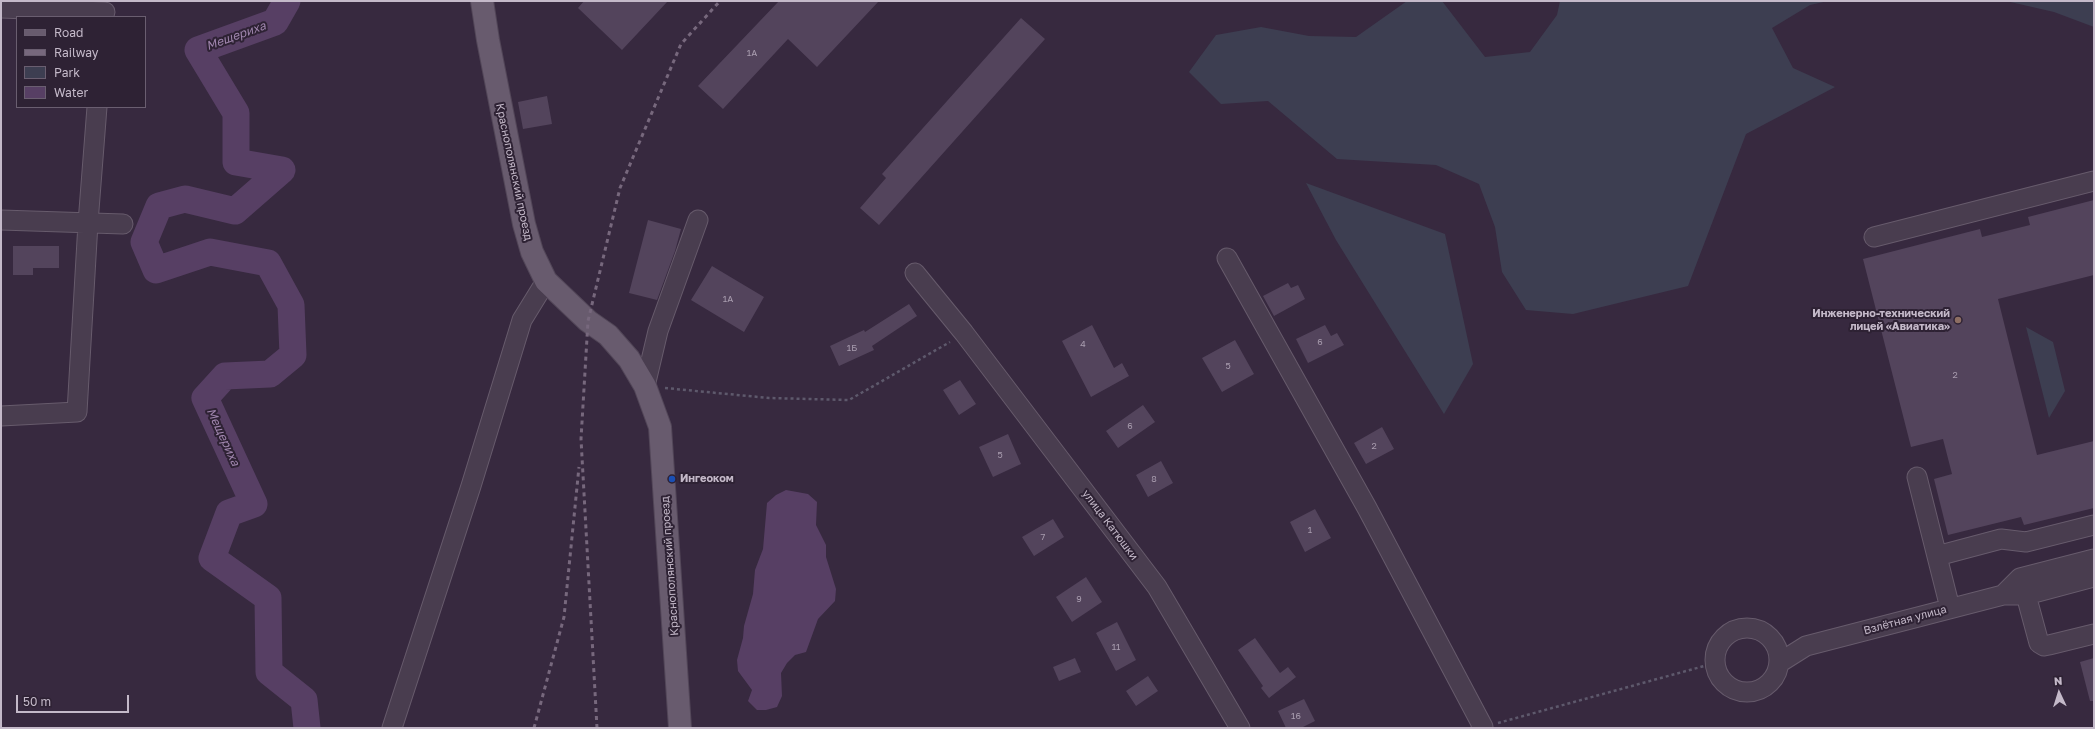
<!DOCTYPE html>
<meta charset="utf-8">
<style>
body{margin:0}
#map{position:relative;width:2095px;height:729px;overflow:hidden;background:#37293f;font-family:"Golos Text",sans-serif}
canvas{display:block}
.frame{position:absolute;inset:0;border:2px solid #c4b9c9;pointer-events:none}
.legend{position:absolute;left:16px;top:16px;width:130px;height:92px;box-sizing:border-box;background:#2e2234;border:1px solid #6a5e70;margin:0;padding:5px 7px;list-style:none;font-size:12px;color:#c4b9c9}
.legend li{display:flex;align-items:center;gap:8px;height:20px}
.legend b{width:20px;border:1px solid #6a5e70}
.north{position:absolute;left:2039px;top:673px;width:40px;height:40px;-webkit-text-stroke:3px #2e2234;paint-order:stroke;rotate:356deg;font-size:11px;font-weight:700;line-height:16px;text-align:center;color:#c4b9c9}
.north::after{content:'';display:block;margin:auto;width:14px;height:18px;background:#c4b9c9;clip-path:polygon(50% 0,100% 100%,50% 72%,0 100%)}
.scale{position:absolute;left:16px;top:695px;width:113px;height:18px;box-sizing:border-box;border:2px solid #c4b9c9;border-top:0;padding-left:5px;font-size:12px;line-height:14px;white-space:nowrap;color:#c4b9c9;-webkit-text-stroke:3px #2e2234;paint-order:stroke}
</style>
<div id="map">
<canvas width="2095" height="729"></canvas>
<div class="frame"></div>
<ul class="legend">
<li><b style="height:5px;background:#685b6e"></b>Road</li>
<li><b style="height:5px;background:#77687d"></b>Railway</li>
<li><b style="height:11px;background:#3d3e51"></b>Park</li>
<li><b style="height:11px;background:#573f64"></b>Water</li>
</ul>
<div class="north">N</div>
<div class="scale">50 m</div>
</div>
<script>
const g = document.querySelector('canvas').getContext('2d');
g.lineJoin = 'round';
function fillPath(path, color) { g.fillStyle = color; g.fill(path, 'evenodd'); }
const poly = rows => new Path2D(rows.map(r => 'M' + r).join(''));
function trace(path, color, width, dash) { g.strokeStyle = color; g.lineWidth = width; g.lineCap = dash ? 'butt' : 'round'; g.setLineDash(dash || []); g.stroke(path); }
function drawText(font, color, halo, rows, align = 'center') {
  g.font = font + ' "Golos Text",sans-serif'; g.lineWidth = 4; g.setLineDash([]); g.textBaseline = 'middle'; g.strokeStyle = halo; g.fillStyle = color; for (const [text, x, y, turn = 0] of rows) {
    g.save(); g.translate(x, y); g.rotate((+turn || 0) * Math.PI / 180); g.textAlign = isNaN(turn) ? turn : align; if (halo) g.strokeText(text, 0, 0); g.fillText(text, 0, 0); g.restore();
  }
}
fillPath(poly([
 [1407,1,1442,1,1485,57,1530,52,1557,15,1560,1,1828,1,1810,5,1772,28,1793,68,1835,87,1746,134,1688,286,1573,314,1526,310,1502,272,1495,227,1479,184,1436,165,1337,159,1268,101,1221,104,1189,72,1216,35,1261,27,1309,36,1356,37],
 [2006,1,2094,1,2094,27,2054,12],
 [1306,183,1445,234,1473,364,1444,414,1336,240],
 [2026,327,2053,342,2065,391,2049,418]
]), '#3d3e51');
fillPath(poly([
 [786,490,808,494,817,502,816,525,826,545,826,557,836,589,835,601,818,619,806,652,795,655,787,663,781,673,782,696,777,707,766,710,757,710,748,701,752,690,738,671,737,660,743,638,744,626,753,594,755,570,763,549,767,503,776,495]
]), '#573f64');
trace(poly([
 [287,1,275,22,198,50,236,113,236,162,282,170,235,211,185,199,159,206,144,242,156,270,210,252,268,263,291,305,293,355,270,374,225,376,205,398,254,504,229,513,212,558,268,598,269,672,304,700,307,728]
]), '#573f64', 27);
fillPath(poly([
 [584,1,668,1,622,50,578,8],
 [779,1,879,1,817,67,788,39,723,109,698,86],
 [1021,18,1045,39,879,225,860,208,886,178,882,174],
 [547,96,552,124,523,129,518,102],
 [2094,200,2094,275,1998,299,2037,455,2094,441,2094,508,2024,525,2021,517,1948,535,1934,479,1952,474,1943,439,1911,447,1863,259,1980,229,1982,237,2030,225,2028,217],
 [648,220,681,229,675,251,657,300,629,293],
 [13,246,59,246,59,268,33,268,33,275,13,275],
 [712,266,764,297,744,332,691,300],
 [1288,283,1291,288,1298,285,1305,299,1274,316,1263,296],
 [909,304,917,316,872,346,874,350,839,366,830,346,864,330,865,332],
 [1092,325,1114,368,1122,363,1129,376,1091,397,1062,341],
 [1325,325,1331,336,1337,333,1344,345,1308,363,1296,339],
 [1235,340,1254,374,1222,392,1202,358],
 [960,380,976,404,959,415,943,390],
 [1143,405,1155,422,1118,448,1106,431],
 [1382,427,1394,449,1366,464,1354,443],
 [1008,434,1021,464,993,477,979,447],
 [1161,461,1173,483,1148,497,1136,475],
 [1315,509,1331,538,1305,552,1290,522],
 [1053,519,1064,537,1034,556,1022,537],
 [1086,577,1102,602,1072,622,1056,597],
 [1117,622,1136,660,1116,671,1096,633],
 [1255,638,1280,673,1288,667,1296,677,1269,698,1261,688,1263,686,1238,650],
 [1075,658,1081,672,1059,681,1053,667],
 [2094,658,2094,701,2090,701,2080,662],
 [1148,676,1158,691,1136,706,1126,691],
 [1304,699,1315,721,1301,728,1286,728,1278,711]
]), '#53445c');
const minor = poly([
 [1,8,105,12],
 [1,220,123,224],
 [1874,237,2094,181],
 [1227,258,1367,508,1483,727,1481,728],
 [915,273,964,333,1157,587,1240,728],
 [645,386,658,331,698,220],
 [1,416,77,412,88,223,97,107],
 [1917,477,1950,608],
 [1937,556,2001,539,2026,542,2094,525],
 [2003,595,2020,578,2094,559],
 [2026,595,2039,643,2044,646,2049,645,2094,634],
 '1715 660a32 32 0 1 1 64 0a32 32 0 1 1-64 0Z',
 [1779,663,1806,646,2003,595,2026,595,2094,577],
 [392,728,471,486,522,320,546,281]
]);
const major = poly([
 [482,1,488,40,524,224,532,252,546,281,588,321,608,335,629,359,645,386,660,427,680,728]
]);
trace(minor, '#675b6c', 21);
trace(major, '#524658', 24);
trace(poly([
 [665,388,769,398,849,400,950,342],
 [1498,723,1715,663]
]), '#5e596c', 2.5, [3, 3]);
trace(minor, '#493d4f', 19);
trace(major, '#685b6e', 22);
trace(poly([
 [534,728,564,617,579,467],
 [597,728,581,439,588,321,620,188,681,44,720,1]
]), '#77687d', 3, [4, 4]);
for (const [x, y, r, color] of [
 [1958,320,4,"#8d6e63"],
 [672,479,4,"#1a4fb4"]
]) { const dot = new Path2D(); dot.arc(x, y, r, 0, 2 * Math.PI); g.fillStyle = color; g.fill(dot); trace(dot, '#2e2234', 1.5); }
drawText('9px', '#a89cae', null, [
 ["1А",752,53],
 ["1А",728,299],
 ["6",1320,342],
 ["4",1083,344],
 ["1Б",852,348],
 ["5",1228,366],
 ["2",1955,375],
 ["6",1130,426],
 ["2",1374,446],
 ["5",1000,455],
 ["8",1154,479],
 ["1",1310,530],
 ["7",1043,537],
 ["9",1079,599],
 ["11",1116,647],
 ["16",1296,716]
]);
drawText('11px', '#c4b9c9', '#2e2234', [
 ["Краснополянский проезд",514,172,78],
 ["улица Катюшки",1110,525,53],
 ["Краснополянский проезд",670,566,-94],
 ["Взлётная улица",1905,620,-15]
]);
drawText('bold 11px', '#c4b9c9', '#2e2234', [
 ["Инженерно-технический",1950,314],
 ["лицей «Авиатика»",1950,327],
 ["Ингеоком",680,479,"left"]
], 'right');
drawText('italic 12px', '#9f85ad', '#2e2234', [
 ["Мещериха",236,36,-20],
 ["Мещериха",223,437,65]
]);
</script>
